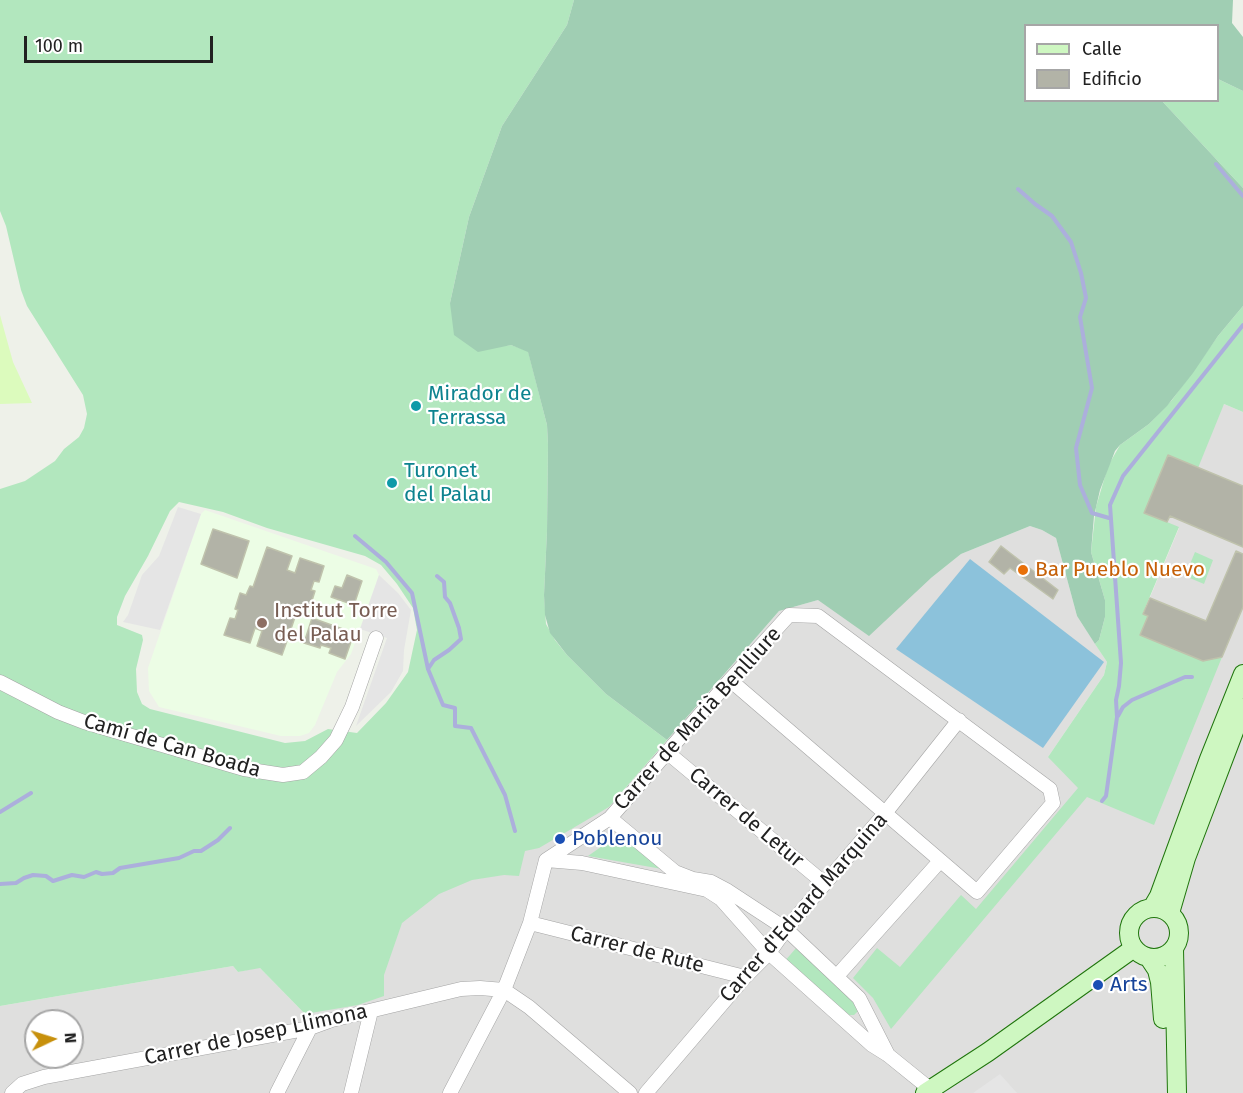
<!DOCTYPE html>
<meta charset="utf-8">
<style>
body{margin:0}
#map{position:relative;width:1243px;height:1093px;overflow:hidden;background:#eef1e9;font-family:"Fira Sans",sans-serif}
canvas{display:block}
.legend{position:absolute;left:1024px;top:24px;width:195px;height:78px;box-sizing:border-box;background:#fff;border:2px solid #a6a6a6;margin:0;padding:8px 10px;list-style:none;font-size:18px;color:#212121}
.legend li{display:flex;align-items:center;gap:12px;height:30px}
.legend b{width:30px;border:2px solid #a6a6a6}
.north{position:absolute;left:24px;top:1009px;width:60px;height:60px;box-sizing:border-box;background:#fff;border:2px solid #a6a6a6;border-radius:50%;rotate:86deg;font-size:16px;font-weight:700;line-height:24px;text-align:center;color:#212121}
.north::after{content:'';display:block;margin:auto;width:21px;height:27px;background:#c7900c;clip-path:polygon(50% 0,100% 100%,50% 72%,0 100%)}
.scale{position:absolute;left:24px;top:36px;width:189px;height:27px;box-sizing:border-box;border:3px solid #212121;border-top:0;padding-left:8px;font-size:18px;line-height:21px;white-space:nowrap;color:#212121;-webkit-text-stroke:4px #fff;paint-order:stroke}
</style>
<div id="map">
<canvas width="1243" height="1093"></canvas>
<ul class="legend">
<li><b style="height:8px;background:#cef7c1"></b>Calle</li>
<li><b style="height:16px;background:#b2b3a7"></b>Edificio</li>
</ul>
<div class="north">N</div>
<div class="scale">100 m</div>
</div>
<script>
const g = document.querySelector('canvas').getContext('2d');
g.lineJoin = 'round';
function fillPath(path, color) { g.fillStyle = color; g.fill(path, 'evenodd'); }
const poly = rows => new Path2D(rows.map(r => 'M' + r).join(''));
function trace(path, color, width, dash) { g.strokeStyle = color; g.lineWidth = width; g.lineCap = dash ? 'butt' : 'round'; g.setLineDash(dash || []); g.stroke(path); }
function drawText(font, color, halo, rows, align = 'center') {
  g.font = font + ' "Fira Sans",sans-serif'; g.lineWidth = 4.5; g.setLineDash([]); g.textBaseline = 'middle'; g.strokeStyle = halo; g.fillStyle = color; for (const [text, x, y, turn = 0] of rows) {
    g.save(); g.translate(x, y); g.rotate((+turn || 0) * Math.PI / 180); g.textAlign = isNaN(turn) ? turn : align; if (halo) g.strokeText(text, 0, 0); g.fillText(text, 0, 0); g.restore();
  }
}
fillPath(poly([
 [1224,404,1243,412,1243,1093,0,1093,0,1006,233,966,238,972,259,967,305,1014,385,910,609,807,779,611,818,600,931,578,961,554,1030,526,1042,530,1056,538,1077,616,1107,662,1104,675,1048,757,1221,657,1203,661,1140,635,1143,614,1179,528,1144,513],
 [36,1021,72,1021,72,1057,36,1057]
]), '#dfdfde');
fillPath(poly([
 [205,510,376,569,379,575,351,654,337,672,315,725,309,733,300,736,281,736,159,707,149,691,148,668,201,514]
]), '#ecfde5');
fillPath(poly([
 [0,0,574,0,567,25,502,126,469,217,450,303,502,346,511,345,528,351,547,425,548,445,547,531,544,595,546,624,555,640,567,655,606,694,667,740,609,807,539,848,525,851,519,876,504,875,472,880,439,894,402,923,384,975,384,996,358,1005,305,1014,260,968,238,972,233,966,0,1006,0,489,25,481,55,461,64,449,79,437,84,428,87,414,83,395,27,306,21,290,6,226,0,211],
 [179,502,223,512,267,528,365,556,381,565,397,584,413,608,417,630,408,672,386,703,357,733,328,729,305,741,285,743,150,709,142,704,137,692,136,669,143,640,142,635,117,625,117,617,125,596,148,556,170,511],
 [1218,79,1243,91,1243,188,1162,101,1218,100],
 [1243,306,1243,412,1224,404,1198,468,1145,513,1179,527,1143,613,1148,616,1140,635,1203,661,1222,657,1154,825,1087,797,891,1029,873,998,853,978,877,948,900,967,961,895,976,909,1078,788,1048,757,1104,675,1107,662,1095,644,1099,640,1105,617,1105,600,1091,552,1096,507,1108,466,1120,445,1149,424,1172,400,1218,336],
 [1195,552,1213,560,1204,584,1185,576],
 [621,833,662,869,588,856],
 [797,947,856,999,859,1010,854,1015,848,1015,784,962]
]), '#b2e7be');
fillPath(poly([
 [574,0,1233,0,1232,23,1243,37,1243,91,1218,79,1218,26,1026,26,1026,100,1162,101,1243,188,1243,306,1218,336,1193,373,1167,406,1149,424,1120,445,1115,451,1100,490,1094,516,1091,552,1105,600,1105,617,1099,640,1095,644,1077,616,1056,538,1042,530,1030,526,961,554,931,578,869,636,818,600,779,611,667,740,606,694,567,655,550,633,545,615,544,595,547,531,548,445,547,425,528,352,511,345,478,352,454,335,450,303,469,217,502,126,567,25]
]), '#a0ceb3');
fillPath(poly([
 [0,315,13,362,32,403,0,404]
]), '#dcfbbd');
fillPath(poly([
 [970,559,1104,662,1043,748,896,649]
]), '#8cc2db');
fillPath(poly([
 [178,507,201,514,160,630,123,622,128,615,142,575,159,556],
 [379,575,398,593,411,610,404,650,403,671,391,692,356,726,387,638,360,629],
 [1000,1074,1017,1093,973,1093]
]), '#e5e5e5');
trace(poly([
 [1216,164,1243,196],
 [1018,189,1035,204,1052,216,1071,242,1081,273,1086,298,1080,317,1092,388,1076,448,1080,485,1092,513,1109,518],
 [355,536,386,562,412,593,428,669,443,705,455,708,455,726,471,728,505,795,515,831],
 [428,669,434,660,449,650,461,639,459,628,450,603,445,597,444,582,437,576],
 [1118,716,1123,707,1132,700,1185,677,1192,677],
 [1102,801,1106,796,1117,717,1116,700,1119,686,1121,663,1110,505,1123,476,1243,325],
 [0,812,31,793],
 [0,884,16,883,24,878,33,875,46,876,53,881,72,875,84,877,96,872,102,874,113,873,120,868,179,858,194,851,201,851,218,840,230,828]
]), '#acafdc', 4);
const building = poly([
 [1168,455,1243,486,1243,547,1170,516,1167,522,1144,513,1168,455],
 [213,529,249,541,237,578,201,564,213,529],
 [1001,546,1058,590,1053,599,1010,568,1004,574,989,562,1001,546],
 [267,547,292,556,287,570,295,573,300,558,324,566,319,582,314,581,311,590,315,591,310,607,303,605,300,615,296,614,291,629,286,628,283,636,288,638,282,655,257,646,262,631,255,628,250,643,224,635,230,618,235,619,238,610,235,609,240,593,246,595,250,586,253,587,267,547],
 [1236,551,1243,554,1243,607,1222,657,1203,661,1140,635,1148,616,1143,614,1150,598,1206,621,1236,551],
 [347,575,362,581,354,605,331,597,335,586,342,588,347,575],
 [312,618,354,633,345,659,329,653,331,648,321,645,320,648,304,643,312,618]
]);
fillPath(building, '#b2b3a7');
trace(building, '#bfc2ac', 1.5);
const street = poly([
 [0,682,58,712,84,722,244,769,283,775,303,772,321,757,336,740,352,707,376,638],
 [668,753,824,883],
 [610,818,675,872,693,879,711,882,728,891,786,929,859,998,888,1055],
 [546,860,582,863,707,890,721,899,769,953,872,1045,888,1055,935,1093],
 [530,923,745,977],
 [837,976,940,861],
 [12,1093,22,1084,44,1077,310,1028,332,1020,461,989,480,988,504,990,529,1007,630,1093],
 [277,1093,310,1028],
 [351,1093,371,1011],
 [450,1093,504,990,530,923,546,860,610,818,730,680,789,615,818,616,1050,789,1053,803,977,892,730,680],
 [646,1093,745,977,769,953,786,929,886,812,959,720]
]);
const secondary = poly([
 '1129 933a25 25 0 1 1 50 0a25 25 0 1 1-50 0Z',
 [1152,908,1159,896,1209,759,1243,674],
 [1170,913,1186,858,1243,708],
 [1174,949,1177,1093],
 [1149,958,1157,970,1160,982,1163,1019],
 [925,1093,988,1052,1134,948]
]);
trace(street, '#a5a5a5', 15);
trace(secondary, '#1f750c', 20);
trace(street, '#fff', 14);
trace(secondary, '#cef7c1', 18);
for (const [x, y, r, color] of [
 [416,406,6,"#0f9aa8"],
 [392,483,6,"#0f9aa8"],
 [1023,570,6,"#e8710a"],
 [262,623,6,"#8d6e63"],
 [560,839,6,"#1a4fb4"],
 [1098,985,6,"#1a4fb4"]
]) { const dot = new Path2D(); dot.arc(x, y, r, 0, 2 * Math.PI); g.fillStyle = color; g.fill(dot); trace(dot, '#fff', 2); }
drawText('21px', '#0d838f', '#fff', [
 ["Mirador de",428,394],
 ["Terrassa",428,418],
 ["Turonet",404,471],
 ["del Palau",404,495]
], 'left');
drawText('21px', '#c56008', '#fff', [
 ["Bar Pueblo Nuevo",1035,570]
], 'left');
drawText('21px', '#785e54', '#fff', [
 ["Institut Torre",274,611],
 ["del Palau",274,635]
], 'left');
drawText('21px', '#212121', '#fff', [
 ["Carrer de Marià Benlliure",698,719,-48],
 ["Camí de Can Boada",172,746,16],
 ["Carrer de Letur",746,818,40],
 ["Carrer d'Eduard Marquina",804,908,-49],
 ["Carrer de Rute",637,950,14],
 ["Carrer de Josep Llimona",256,1035,-12]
]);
drawText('21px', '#164399', '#fff', [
 ["Poblenou",572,839],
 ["Arts",1110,985]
], 'left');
</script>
